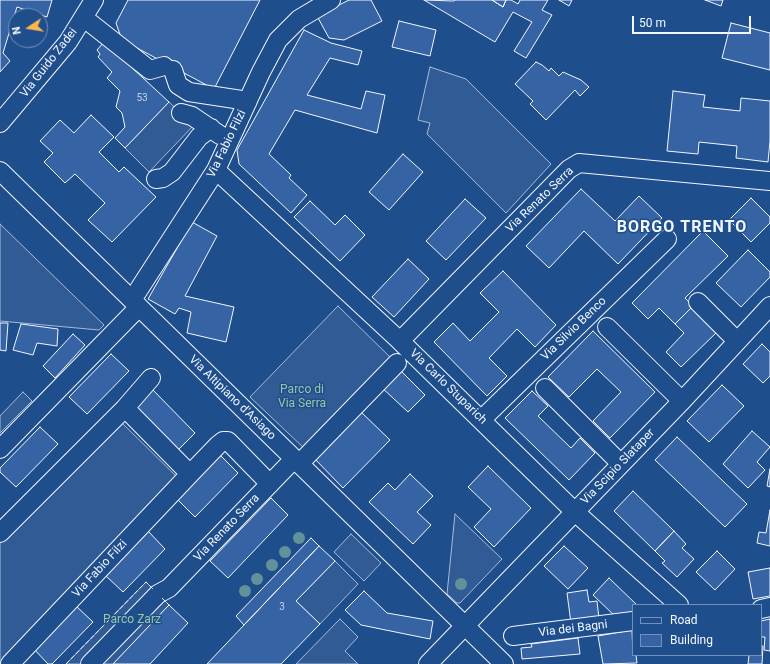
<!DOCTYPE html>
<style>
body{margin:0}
#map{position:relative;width:770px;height:664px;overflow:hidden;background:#1f4e8c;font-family:Roboto,sans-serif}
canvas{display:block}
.legend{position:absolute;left:632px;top:604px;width:130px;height:52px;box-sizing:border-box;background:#1f4e8c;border:1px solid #7391ba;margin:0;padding:5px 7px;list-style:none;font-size:12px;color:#f2f6ff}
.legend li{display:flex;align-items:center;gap:8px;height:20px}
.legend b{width:20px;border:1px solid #7391ba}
.north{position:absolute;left:8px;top:8px;width:40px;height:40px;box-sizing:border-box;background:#1f4e8c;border:1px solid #7391ba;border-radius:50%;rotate:258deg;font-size:11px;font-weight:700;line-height:16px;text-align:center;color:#f2f6ff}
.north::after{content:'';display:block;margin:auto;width:14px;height:18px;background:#ffb74d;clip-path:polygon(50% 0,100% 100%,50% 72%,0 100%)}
.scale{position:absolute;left:632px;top:16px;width:119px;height:18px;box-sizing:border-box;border:2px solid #f2f6ff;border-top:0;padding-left:5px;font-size:12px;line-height:14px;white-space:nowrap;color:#f2f6ff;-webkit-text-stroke:3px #1f4e8c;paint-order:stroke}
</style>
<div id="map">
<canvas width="770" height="664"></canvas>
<ul class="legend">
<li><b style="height:5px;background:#1f4e8c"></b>Road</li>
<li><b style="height:11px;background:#3563a3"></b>Building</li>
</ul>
<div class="north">N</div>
<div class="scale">50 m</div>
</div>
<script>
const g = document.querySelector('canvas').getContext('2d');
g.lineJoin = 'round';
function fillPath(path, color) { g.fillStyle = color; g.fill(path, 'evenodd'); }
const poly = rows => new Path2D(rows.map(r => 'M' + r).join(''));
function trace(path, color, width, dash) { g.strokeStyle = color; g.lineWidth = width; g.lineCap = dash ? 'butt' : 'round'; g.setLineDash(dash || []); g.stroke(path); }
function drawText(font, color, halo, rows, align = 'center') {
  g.font = font + ' Roboto,sans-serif'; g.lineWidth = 3; g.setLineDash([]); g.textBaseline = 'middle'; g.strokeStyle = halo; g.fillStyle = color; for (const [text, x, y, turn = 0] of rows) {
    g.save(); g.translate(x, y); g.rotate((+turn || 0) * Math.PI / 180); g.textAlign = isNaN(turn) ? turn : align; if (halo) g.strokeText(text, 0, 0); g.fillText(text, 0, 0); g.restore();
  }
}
const built = poly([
 [430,67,466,79,551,164,506,213,427,134,430,123,418,120,430,67],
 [169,102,194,125,149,172,125,148,169,102],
 [0,224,104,325,99,330,0,321,0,224],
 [338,306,393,360,306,450,250,397,338,306],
 [23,392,32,401,0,433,0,416,23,392],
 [120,421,180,480,0,663,0,543,120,421],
 [455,514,502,559,460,603,457,603,447,594,455,514],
 [351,534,381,563,364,581,334,552,351,534],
 [335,561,358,584,320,624,296,601,335,561],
 [146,582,169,605,113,664,66,664,146,582],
 [340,619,358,637,345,651,358,664,296,664,340,619]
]);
fillPath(built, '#305b95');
trace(built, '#a8bbd7', 1);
const building = poly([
 [0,0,52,0,47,17,17,7,3,53,10,61,0,72,0,0],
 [128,0,260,0,214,89,122,40,116,23,128,0],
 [349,0,371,0,382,21,344,40,329,38,317,16,349,0],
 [424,0,454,1,455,0,492,0,503,7,506,0,511,0,518,4,520,0,548,0,542,10,552,15,526,58,514,51,532,22,513,12,495,42,424,0],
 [492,0,506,0,503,7,492,0],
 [559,0,572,0,569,6,559,0],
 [705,0,723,0,721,6,705,0],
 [399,21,436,30,430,56,392,47,399,21],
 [731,23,770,33,770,70,722,58,731,23],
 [304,30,331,43,362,51,358,65,330,58,307,95,361,109,366,91,385,95,377,133,295,110,269,154,291,175,289,178,307,195,291,213,239,164,237,150,304,30],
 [104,42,169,102,125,148,115,138,125,127,122,113,116,107,120,91,107,78,112,72,98,57,100,54,97,50,104,42],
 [536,62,542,65,549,71,551,68,559,76,563,72,581,80,589,87,580,96,575,90,546,120,530,104,533,101,515,84,536,62],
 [673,91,705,95,703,107,740,111,741,98,770,101,770,141,768,162,736,158,737,146,699,142,698,154,667,151,673,91],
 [91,115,114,137,99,152,119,172,124,167,156,197,112,242,88,220,105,203,75,174,65,183,44,162,53,153,40,141,60,120,74,133,91,115],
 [403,154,423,172,389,210,369,192,403,154],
 [581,189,615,221,639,196,662,218,618,264,584,231,549,268,526,246,581,189],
 [751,198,770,217,770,223,751,242,729,220,751,198],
 [465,199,486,218,446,260,426,241,465,199],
 [310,201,335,225,345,215,365,235,340,261,294,217,310,201],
 [192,222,217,236,185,296,234,307,226,342,187,333,191,312,179,308,175,314,148,299,192,222],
 [703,231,728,256,685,298,693,306,675,324,659,308,648,319,632,303,703,231],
 [748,250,770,272,770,277,741,307,716,283,748,250],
 [408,259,429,279,394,317,372,297,408,259],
 [503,271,556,325,535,347,517,329,489,358,507,376,487,396,434,342,453,323,470,341,499,312,480,293,503,271],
 [693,306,718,331,681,367,666,352,684,333,675,324,693,306],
 [0,323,8,323,6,351,0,350,0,323],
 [21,324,58,329,57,346,37,343,33,355,13,350,21,324],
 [593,331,655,392,610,438,593,421,621,392,597,369,569,397,548,377,593,331],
 [73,334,85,345,55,378,43,366,73,334],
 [762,344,770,352,770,376,763,383,743,364,762,344],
 [111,354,129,371,87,414,69,397,111,354],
 [397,367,425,395,408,412,379,385,397,367],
 [722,385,744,406,709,442,687,421,722,385],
 [153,390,195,433,178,450,135,408,153,390],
 [532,391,548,406,538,416,571,448,580,438,595,453,569,480,505,418,532,391],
 [358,409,390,440,343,488,312,456,358,409],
 [40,427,58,444,16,487,0,472,0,468,40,427],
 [752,431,770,447,757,462,765,470,748,488,723,464,752,431],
 [677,437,747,504,725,527,655,460,677,437],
 [220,455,238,473,195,517,177,499,220,455],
 [488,466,531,508,494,547,474,527,491,509,468,487,488,466],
 [770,469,770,487,767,486,770,469],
 [410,474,433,496,417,512,431,525,413,544,369,502,388,483,395,490,410,474],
 [633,491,674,531,655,551,614,511,633,491],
 [271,498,288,515,228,578,210,561,271,498],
 [770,510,770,546,757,543,759,532,766,533,770,510],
 [148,531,165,549,123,592,105,575,148,531],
 [674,531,686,544,682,548,694,559,677,577,662,563,665,561,655,551,674,531],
 [311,538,319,546,244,625,236,616,311,538],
 [319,546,335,561,296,601,320,624,318,626,281,664,207,664,319,546],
 [564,546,588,568,568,589,544,566,564,546],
 [717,551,735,569,715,590,696,572,717,551],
 [770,568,770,596,753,599,748,572,770,568],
 [609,578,637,605,633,605,633,614,617,618,593,595,609,578],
 [587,590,589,602,597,601,599,619,571,623,567,593,587,590],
 [364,591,387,613,433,621,430,639,361,625,345,610,364,591],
 [75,605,93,622,52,664,48,664,33,648,75,605],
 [169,605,188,623,150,664,113,664,169,605],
 [770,619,770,651,764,650,765,637,761,637,761,621,770,619],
 [632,630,633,655,636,655,637,663,603,664,598,636,632,630],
 [578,638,580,654,522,659,521,648,532,647,531,644,578,638],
 [761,646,763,646,762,664,748,664,749,655,761,655,761,646]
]);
fillPath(building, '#3563a3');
trace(building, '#f2f6ff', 1);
const minor = poly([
 [84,18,150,70,164,66],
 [173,70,178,85,189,92,248,101],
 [181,113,192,116,220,135],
 [0,123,68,42,94,0],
 [216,170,400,341,575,512,679,605],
 [0,171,504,664],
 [156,179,163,178,172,172,199,137,211,128],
 [132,300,216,170,261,72,278,40,299,19,331,0],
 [698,302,737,341],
 [607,327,682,401],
 [400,341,569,169,579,163,770,181],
 [545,388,621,464],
 [125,408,151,378],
 [481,420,667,239],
 [0,449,139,307],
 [299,464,397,363],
 [190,474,218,445,223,441,228,441,270,484],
 [0,533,125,408,190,474,10,664],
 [761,609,770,607],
 [513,636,633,621],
 [90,664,158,594,169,588,294,459],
 [428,664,682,401,770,306]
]);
trace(minor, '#f2f6ff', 20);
trace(minor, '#1f4e8c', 18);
trace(poly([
 [162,598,169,605],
 [66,664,146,582,153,589]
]), '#f2f6ff', 1, [5, 2]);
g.fillStyle = '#61919a';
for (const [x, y] of [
 [299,538],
 [285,552],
 [272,565],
 [257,579],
 [461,584],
 [245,591]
]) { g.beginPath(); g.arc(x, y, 6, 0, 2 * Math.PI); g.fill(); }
drawText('10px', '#c3d1e8', null, [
 ["53",142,98],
 ["3",282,607]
]);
drawText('12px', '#f2f6ff', '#1f4e8c', [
 ["Via Guido Zadei",49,63,-52],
 ["Via Fabio Filzi",227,144,-64],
 ["Via Renato Serra",540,200,-44],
 ["Via Silvio Benco",574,329,-44],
 ["Via Carlo Stuparich",448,387,44],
 ["Via Altipiano d'Asiago",232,398,44],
 ["Via Scipio Slataper",618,467,-46],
 ["Via Renato Serra",227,528,-46],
 ["Via Fabio Filzi",100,569,-47],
 ["Via dei Bagni",573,629,-7]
]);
drawText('12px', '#97c8a6', '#1f4e8c', [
 ["Parco di",302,390],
 ["Via Serra",302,404],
 ["Parco Zarz",132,620]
]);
g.letterSpacing = '1px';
drawText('bold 16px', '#f2f6ff', '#1f4e8c', [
 ["BORGO TRENTO",682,228]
]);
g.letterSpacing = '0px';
</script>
